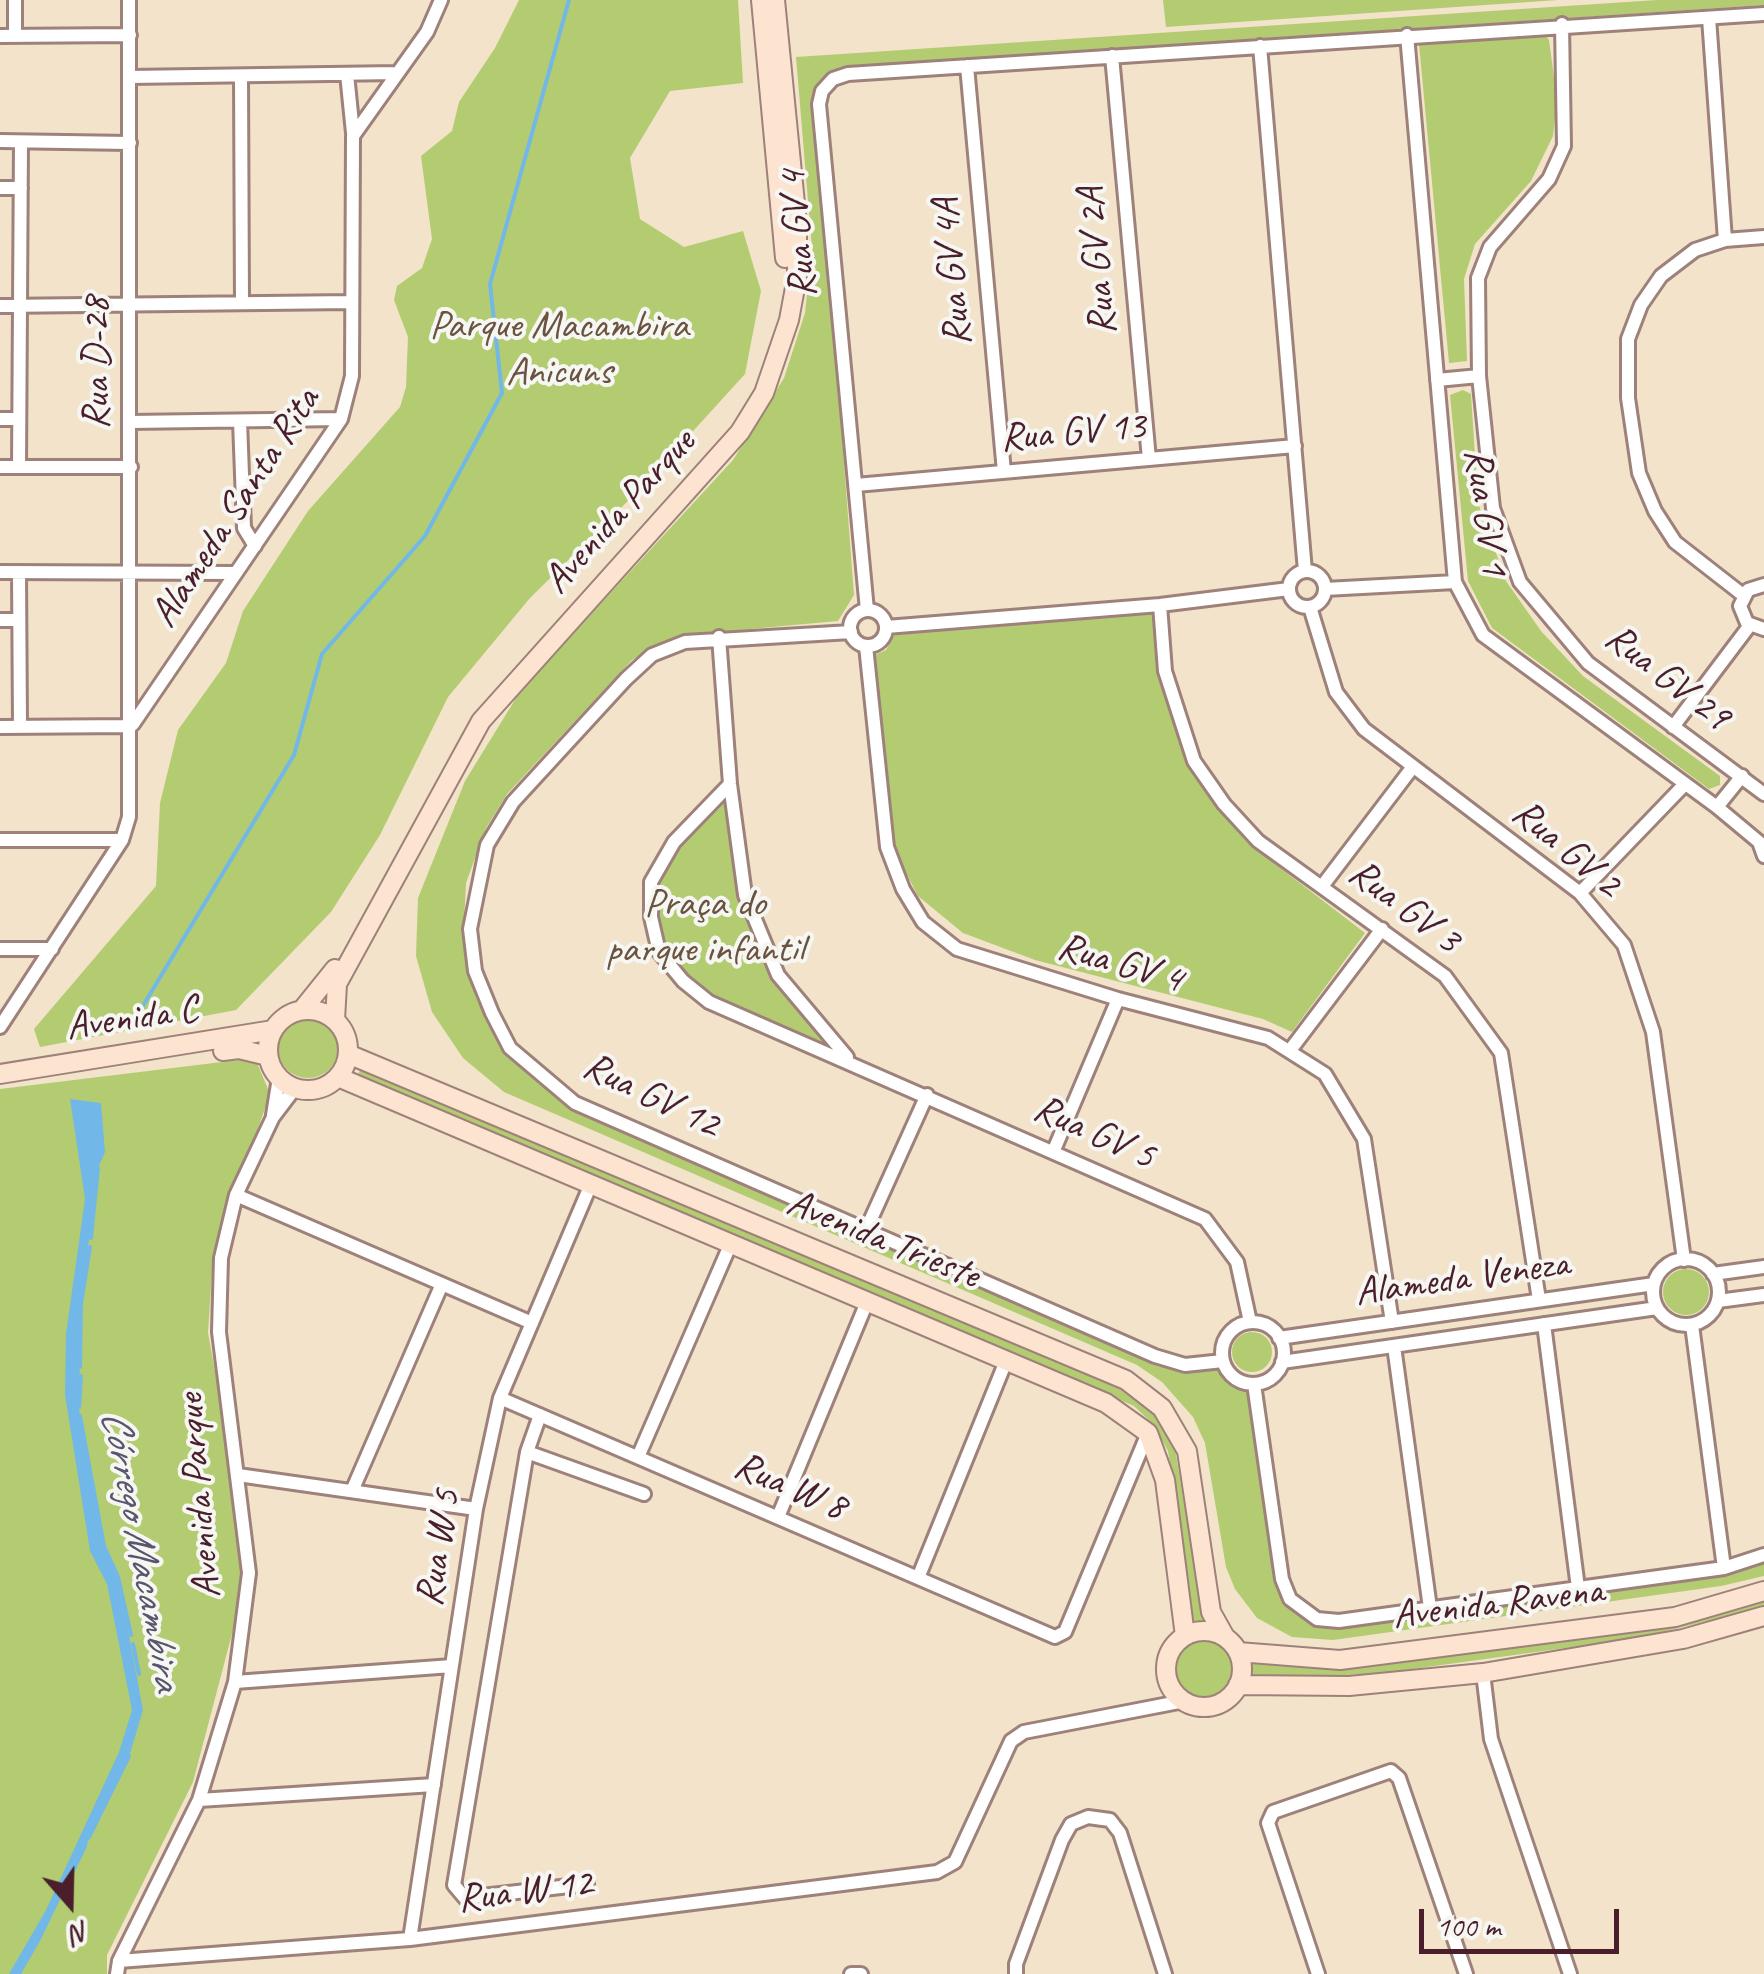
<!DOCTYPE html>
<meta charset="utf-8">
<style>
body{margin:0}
#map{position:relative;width:1764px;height:1974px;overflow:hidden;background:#f2e3ca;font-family:Caveat,sans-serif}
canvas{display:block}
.north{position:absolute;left:20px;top:1854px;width:100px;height:100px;-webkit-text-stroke:8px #f6f6f2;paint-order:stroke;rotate:160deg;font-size:28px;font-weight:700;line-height:40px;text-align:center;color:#4a1f2b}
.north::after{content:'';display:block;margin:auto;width:35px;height:45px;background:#4a1f2b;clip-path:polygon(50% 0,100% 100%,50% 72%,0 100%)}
.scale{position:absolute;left:1419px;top:1909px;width:200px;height:45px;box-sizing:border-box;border:5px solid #4a1f2b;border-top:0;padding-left:12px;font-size:30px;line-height:35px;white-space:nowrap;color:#4a1f2b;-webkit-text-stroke:8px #f6f6f2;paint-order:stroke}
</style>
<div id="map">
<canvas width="1764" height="1974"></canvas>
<div class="north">N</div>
<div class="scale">100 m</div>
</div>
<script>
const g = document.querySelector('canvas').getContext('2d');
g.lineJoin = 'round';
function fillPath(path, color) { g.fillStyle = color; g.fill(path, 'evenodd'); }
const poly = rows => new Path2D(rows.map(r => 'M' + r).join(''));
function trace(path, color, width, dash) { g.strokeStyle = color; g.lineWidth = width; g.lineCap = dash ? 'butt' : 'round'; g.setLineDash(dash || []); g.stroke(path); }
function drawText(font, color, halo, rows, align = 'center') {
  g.font = font + ' Caveat,sans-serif'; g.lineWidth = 8; g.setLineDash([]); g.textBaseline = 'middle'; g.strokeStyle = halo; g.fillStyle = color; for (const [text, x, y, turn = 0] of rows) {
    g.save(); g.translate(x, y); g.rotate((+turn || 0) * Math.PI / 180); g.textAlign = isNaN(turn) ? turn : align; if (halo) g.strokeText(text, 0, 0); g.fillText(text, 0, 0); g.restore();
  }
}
fillPath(poly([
 [519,0,738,0,743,83,670,91,630,158,640,219,684,247,743,231,761,291,745,374,644,485,530,598,448,697,380,835,331,912,236,1010,40,1047,34,1029,156,886,160,803,178,730,226,663,243,611,308,511,400,407,406,387,408,337,394,300,397,286,422,268,432,239,421,156,452,131,459,102,495,48],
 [1163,0,1558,0,1166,27],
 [1657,0,1764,0,1764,5,847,66,832,72,816,94,854,595,838,621,695,634,657,646,632,660,507,794,486,828,466,883,463,942,476,998,503,1048,559,1099,1161,1364,1195,1371,1219,1367,1230,1381,1249,1391,1273,1577,1282,1596,1317,1622,1764,1561,1764,1576,1721,1586,1333,1640,1292,1637,1257,1618,1235,1589,1226,1567,1205,1443,1193,1417,1162,1382,1137,1365,504,1092,463,1058,432,1012,416,956,418,898,465,781,521,690,733,460,784,378,805,313,812,248,796,57],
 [1545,35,1549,40,1557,99,1553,136,1531,181,1475,244,1464,279,1467,361,1449,363,1419,44],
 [1463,390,1471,394,1478,503,1506,581,1541,631,1583,676,1720,776,1720,785,1709,789,1492,628,1468,581,1450,395],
 [1155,612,1163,686,1184,755,1212,800,1266,857,1365,933,1292,1032,1263,1019,1035,960,963,933,918,896,891,844,875,655,886,650,894,635],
 [727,801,733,865,744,906,762,949,837,1051,711,1000,663,950,655,882,677,845,714,804],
 '278 1048a30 30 0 1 1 60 0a30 30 0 1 1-60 0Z',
 [255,1058,270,1094,213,1256,208,1333,235,1480,243,1592,193,1782,107,1955,107,1974,0,1974,0,1089],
 [361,1068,1127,1391,1151,1407,1173,1437,1204,1621,1194,1622,1168,1451,1153,1424,1134,1406,357,1077],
 '1663 1292a23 23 0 1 1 46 0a23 23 0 1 1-46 0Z',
 '1232 1352a20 20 0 1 1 40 0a20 20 0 1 1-40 0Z',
 [1764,1597,1764,1607,1638,1638,1376,1674,1248,1678,1249,1662,1375,1665,1636,1629],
 '1175 1669a29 29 0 1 1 58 0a29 29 0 1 1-58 0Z'
]), '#b3cc71');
fillPath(poly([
 [70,1099,101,1103,105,1152,98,1168,81,1304,79,1409,104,1546,118,1577,143,1710,129,1757,40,1941,21,1974,9,1974,46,1910,119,1752,132,1710,107,1584,90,1551,65,1395,66,1334,85,1199]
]), '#71b8e8');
trace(poly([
 [141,1009,294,755,322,654,425,536,502,393,490,284,569,0],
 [91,1238,98,1168],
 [80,1367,81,1304,90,1247],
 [79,1407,81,1376],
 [80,1416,104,1546,118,1577,131,1635],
 [133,1644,139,1674],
 [89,1837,129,1756],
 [65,1887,85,1846]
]), '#71b8e8', 4);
const street = poly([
 [15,0,15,36],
 [1709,18,1725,240],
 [1562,24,1564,146,1549,179,1490,247,1478,278,1479,376,1493,508,1520,582,1588,663,1764,794],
 [1407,35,1455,582,1483,635,1717,807,1759,842,1764,856],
 [0,36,130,35],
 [1260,46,1305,571],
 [1112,56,1149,459],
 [967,66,1004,472],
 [347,74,353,133],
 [130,77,396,73],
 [241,77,242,303],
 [0,141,130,143],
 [0,188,21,188],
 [0,306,352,302],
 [1437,380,1479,376],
 [0,419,19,419],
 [240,421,244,528,255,546],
 [130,422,341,419],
 [0,467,131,467],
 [19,467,21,142],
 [856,485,1295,446],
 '1289 589a18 18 0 1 1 36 0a18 18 0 1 1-36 0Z',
 [0,572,236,573],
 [19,572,20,726],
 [1764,585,1748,590,1740,606,1747,623,1764,629],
 [1325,589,1455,582],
 [1743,595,1675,542,1655,511,1639,473,1628,398,1628,339,1641,305,1661,276,1695,250,1725,240,1764,237],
 [1160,605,1165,671,1194,761,1224,804,1258,841,1445,976,1501,1053,1539,1300],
 [1310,607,1336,692,1364,729,1580,893,1624,945,1653,1032,1684,1260],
 [867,610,819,104,822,91,833,79,848,74,1764,14],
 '850 628a18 18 0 1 1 36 0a18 18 0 1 1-36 0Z',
 [0,620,19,620],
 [886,627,1160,605,1289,589],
 [851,632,685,642,652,655,626,679,513,802,487,845,470,929,475,971,492,1013,510,1048,575,1103,1155,1356,1185,1365,1223,1361],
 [719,637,730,784,745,895,778,975,847,1057],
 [866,646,887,847,903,889,923,922,957,949,1118,999,1268,1038,1325,1074,1364,1139,1392,1322],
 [133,724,341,419,352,376,353,136,427,32,441,0],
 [0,727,131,726],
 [1673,727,1750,625],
 [730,784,674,842,651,882,651,917,659,952,683,981,709,1002,1205,1219,1237,1262,1250,1322],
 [1717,807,1742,776],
 [0,840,122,840],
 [1323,885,1412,768],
 [1580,893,1685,784],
 [0,949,52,949],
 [0,1027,122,840,129,817,129,0],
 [1291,1049,1382,929],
 [273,1115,279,1078],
 [1054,1150,1118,999],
 [236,1195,532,1323],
 [866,1230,927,1095],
 '1653 1292a33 33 0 1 1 66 0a33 33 0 1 1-66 0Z',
 [1713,1274,1764,1267],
 [1718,1301,1764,1295],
 '1222 1353a31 31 0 1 1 62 0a31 31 0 1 1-62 0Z',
 [1544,1324,1578,1588],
 [1692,1325,1724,1568],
 [1279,1338,1654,1284],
 [1394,1346,1430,1608],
 [1282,1362,1657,1308],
 [1254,1384,1282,1579,1290,1599,1317,1619,1339,1621,1724,1568,1764,1555],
 [500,1398,1055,1637,1065,1632,1148,1433],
 [540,1415,527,1452,454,1885,465,1898,587,1884],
 [527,1452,644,1494],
 [638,1457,731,1243],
 [238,1475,476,1509],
 [352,1491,442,1284],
 [778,1517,867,1302],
 [918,1578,1006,1361],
 [1483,1673,1491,1739,1570,1974],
 [235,1682,452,1666],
 [199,1800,434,1785],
 [410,1939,476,1509,500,1398,591,1184],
 [119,1961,410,1939,937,1872,955,1862,1011,1741,1024,1732,1184,1701],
 [117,1974,119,1961,199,1800,235,1682,249,1573,219,1332,221,1258,236,1195,273,1117,295,1088],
 [851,1974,861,1974],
 [1016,1974,1016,1964,1062,1840,1071,1824,1088,1817,1110,1820,1120,1833,1165,1974],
 [1318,1974,1268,1823,1273,1812,1391,1771,1399,1778,1466,1974]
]);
const secondary = poly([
 [761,0,785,258],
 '268 1050a40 40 0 1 1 80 0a40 40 0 1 1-80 0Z',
 [302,1010,335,969],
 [335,1020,337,984,481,721,740,432,764,393,789,320,797,277,797,224,775,0],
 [223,1051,239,1049,268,1056],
 [348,1054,1126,1380,1162,1408,1187,1451,1211,1612,1225,1637],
 [0,1074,273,1030],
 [338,1077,1106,1403,1148,1433,1165,1480,1185,1636],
 '1166 1669a38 38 0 1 1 76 0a38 38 0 1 1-76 0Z',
 [1238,1652,1340,1660,1675,1617,1764,1591],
 [1238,1685,1349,1686,1483,1673,1683,1639,1764,1616]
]);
trace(street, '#9e817a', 18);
trace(secondary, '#9e817a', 22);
trace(street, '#fff', 12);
trace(secondary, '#fde4d0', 18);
drawText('40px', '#4a1f2b', '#f6f6f2', [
 ["Rua GV 4",799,234,-95],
 ["Rua GV 2A",1098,261,-95],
 ["Rua GV 4A",953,272,-95],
 ["Rua D-28",98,363,-90],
 ["Rua GV 13",1073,433,-5],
 ["Alameda Santa Rita",236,508,-57],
 ["Avenida Parque",620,512,-48],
 ["Rua GV 1",1485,512,82],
 ["Rua GV 29",1667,678,38],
 ["Rua GV 2",1566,849,40],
 ["Rua GV 3",1404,907,37],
 ["Rua GV 4",1120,964,16],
 ["Avenida C",132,1019,-8],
 ["Rua GV 12",651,1096,26],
 ["Rua GV 5",1094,1133,24],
 ["Avenida Trieste",883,1240,22],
 ["Alameda Veneza",1462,1279,-8],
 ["Rua W 8",790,1487,23],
 ["Avenida Parque",200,1496,-95],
 ["Rua W 5",439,1548,-81],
 ["Avenida Ravena",1498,1604,-7],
 ["Rua W 12",525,1892,-7]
]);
drawText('40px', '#6a5340', '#f6f6f2', [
 ["Parque Macambira",559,327],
 ["Anicuns",559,373],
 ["Praça do",705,905],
 ["parque infantil",705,951]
]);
drawText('italic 42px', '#58556d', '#f6f6f2', [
 ["Córrego Macambira",140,1550,79]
]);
</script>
